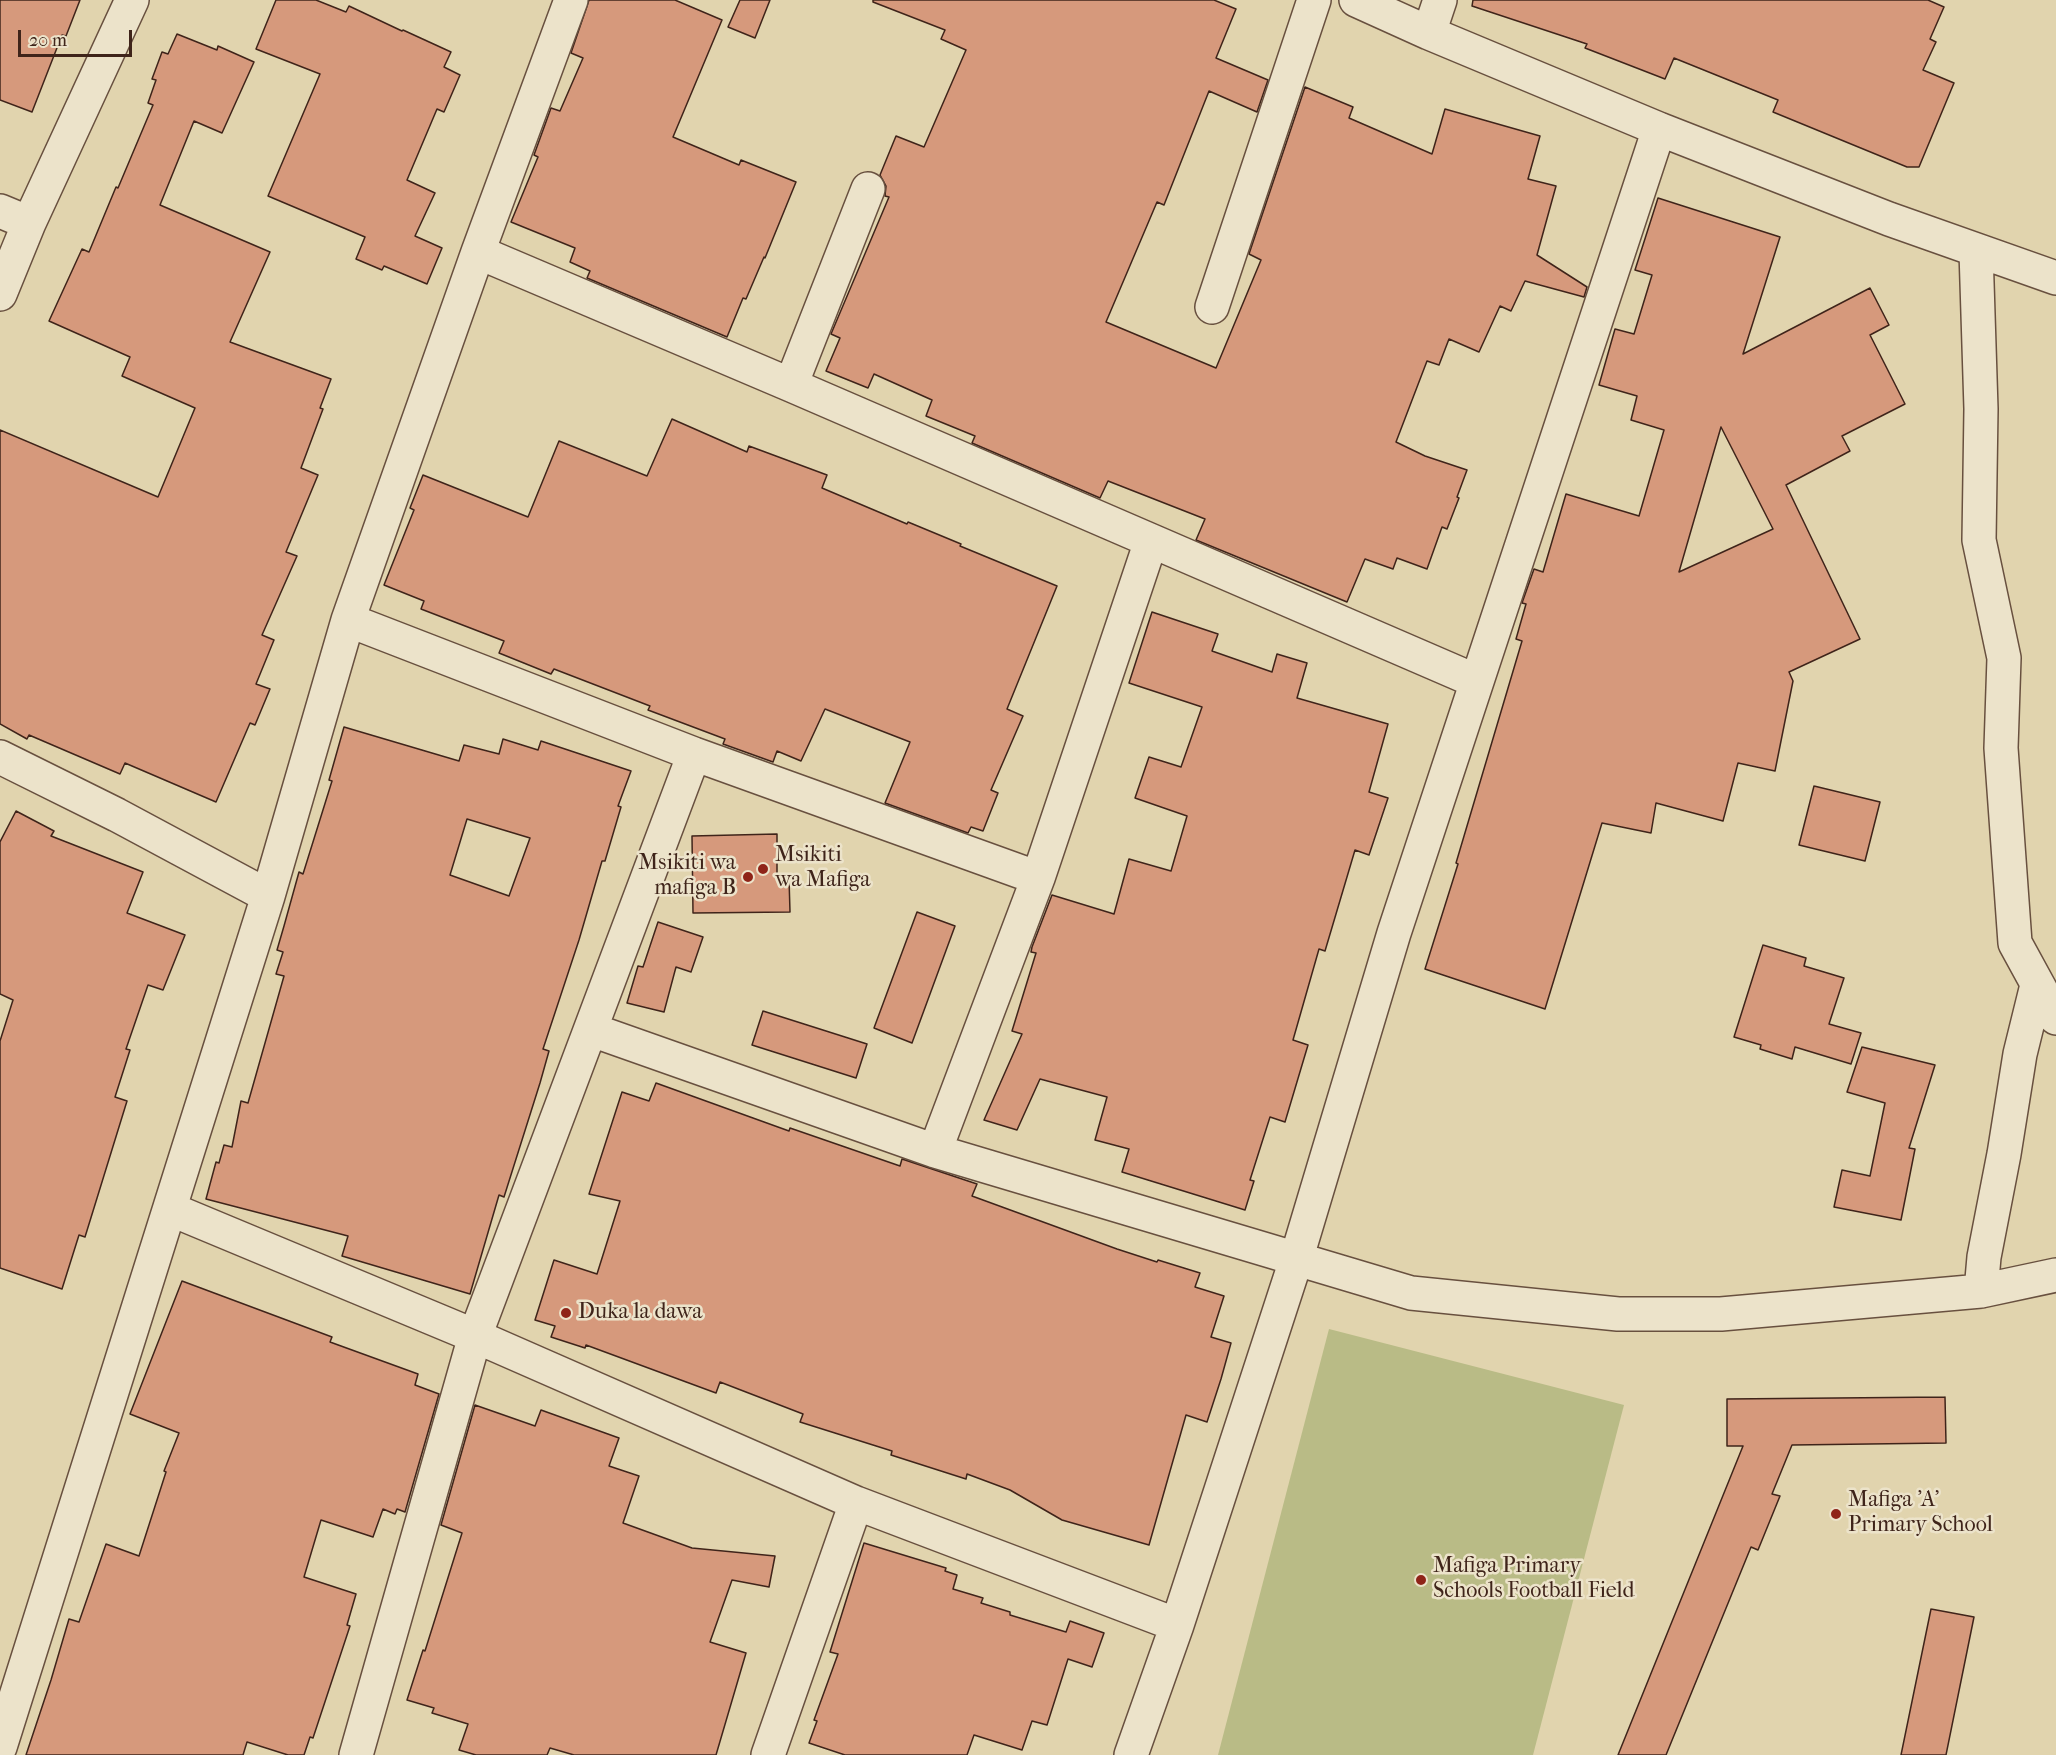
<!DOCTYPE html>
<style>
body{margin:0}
#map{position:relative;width:2056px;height:1755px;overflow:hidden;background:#e1d4ae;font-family:"IM FELL French Canon",serif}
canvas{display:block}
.scale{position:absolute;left:18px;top:30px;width:114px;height:27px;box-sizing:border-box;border:3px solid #3f241a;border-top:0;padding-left:8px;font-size:18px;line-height:21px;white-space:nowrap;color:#3f241a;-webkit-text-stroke:4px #ece3ca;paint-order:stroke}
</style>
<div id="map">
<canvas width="2056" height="1755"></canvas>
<div class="scale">20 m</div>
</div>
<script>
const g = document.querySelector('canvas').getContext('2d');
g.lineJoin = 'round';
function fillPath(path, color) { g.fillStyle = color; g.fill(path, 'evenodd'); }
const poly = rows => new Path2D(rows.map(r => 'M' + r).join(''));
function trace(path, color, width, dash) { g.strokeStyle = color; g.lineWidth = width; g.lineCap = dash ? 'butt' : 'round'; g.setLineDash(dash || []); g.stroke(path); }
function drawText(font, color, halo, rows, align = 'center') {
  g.font = font + ' "IM FELL French Canon",serif'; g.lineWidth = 5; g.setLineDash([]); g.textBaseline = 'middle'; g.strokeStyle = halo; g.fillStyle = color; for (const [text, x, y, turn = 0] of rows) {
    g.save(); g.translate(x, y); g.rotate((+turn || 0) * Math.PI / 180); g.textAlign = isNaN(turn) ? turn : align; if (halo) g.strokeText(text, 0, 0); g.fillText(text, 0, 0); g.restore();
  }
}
fillPath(poly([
 [1329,1329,1624,1405,1533,1755,1218,1755]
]), '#b9bb86');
const building = poly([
 [0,0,80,0,66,36,62,35,32,112,0,100,0,0],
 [276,0,316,0,346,12,349,6,402,31,403,30,451,52,444,67,460,75,444,112,437,109,407,180,435,193,415,236,442,248,427,284,384,266,382,270,356,259,365,237,268,196,320,74,256,49,276,0],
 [589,0,675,0,722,20,673,137,739,165,741,160,796,182,765,258,764,257,746,299,743,298,727,337,587,278,590,271,570,262,575,248,511,222,538,157,534,155,551,108,560,111,583,58,571,53,589,0],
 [740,0,770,0,755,38,728,27,740,0],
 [873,0,1214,0,1236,9,1216,58,1268,80,1257,112,1209,91,1164,205,1157,202,1106,322,1216,368,1261,260,1249,254,1305,87,1353,107,1349,118,1432,154,1445,109,1540,136,1528,179,1556,186,1537,255,1587,287,1584,297,1525,281,1511,311,1500,306,1479,352,1449,339,1439,365,1427,361,1396,442,1425,456,1467,470,1457,497,1459,498,1447,529,1442,527,1427,569,1397,558,1393,569,1365,559,1347,602,1196,540,1205,519,1108,481,1100,498,972,443,975,436,926,416,932,400,874,374,868,388,826,371,840,338,831,334,889,197,885,196,886,186,880,175,896,136,924,147,966,50,941,39,945,30,873,2,873,0],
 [1473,0,1928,0,1944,7,1930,39,1936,42,1923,70,1954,83,1919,167,1907,167,1773,112,1778,100,1674,58,1665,79,1585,48,1587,44,1472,6,1473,0],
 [177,34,217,50,218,46,254,62,222,133,194,121,160,205,270,252,230,342,331,379,320,408,323,409,301,468,318,475,286,552,297,556,262,635,274,640,256,684,270,689,255,725,250,723,216,802,125,763,120,774,29,735,27,739,0,724,0,430,158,497,195,408,122,376,130,357,49,321,82,249,89,252,116,187,118,188,153,105,148,103,156,80,152,79,162,52,168,54,177,34],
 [1658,198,1780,237,1743,354,1870,288,1889,325,1870,335,1905,404,1842,436,1850,451,1786,485,1860,639,1789,672,1793,681,1775,771,1738,763,1723,821,1656,803,1651,833,1602,823,1545,1009,1425,969,1458,864,1456,863,1522,641,1516,639,1526,604,1522,603,1534,569,1543,572,1566,494,1639,516,1664,430,1631,420,1637,396,1599,385,1615,329,1634,334,1652,275,1635,270,1658,198],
 [1721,427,1773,529,1679,572,1721,427],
 [672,419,747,452,749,446,827,475,822,488,907,524,908,522,961,544,960,546,1057,586,1007,709,1023,716,991,790,998,793,983,831,971,827,968,833,885,803,910,742,825,709,801,761,777,751,773,762,723,744,725,739,648,710,650,706,554,669,551,674,499,653,504,641,421,609,424,601,384,585,414,510,410,508,423,475,528,517,559,441,647,476,672,419],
 [1152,612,1218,634,1212,651,1272,672,1277,654,1307,663,1297,698,1388,724,1369,792,1388,798,1369,855,1355,850,1325,951,1319,949,1293,1040,1308,1045,1285,1122,1270,1117,1250,1180,1254,1181,1245,1210,1122,1172,1129,1149,1095,1140,1107,1097,1040,1079,1017,1130,984,1120,1022,1034,1012,1031,1036,953,1031,952,1032,947,1052,895,1114,914,1129,859,1171,871,1187,816,1135,798,1149,757,1181,767,1202,707,1129,683,1152,612],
 [344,727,459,761,464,745,499,754,503,739,538,750,541,741,631,771,618,806,621,807,605,861,602,861,579,940,543,1049,549,1051,540,1083,504,1197,499,1195,470,1294,342,1256,348,1236,206,1199,216,1162,219,1163,224,1145,232,1147,241,1101,248,1103,284,976,276,974,283,952,277,950,284,926,299,872,303,874,332,781,329,780,344,727],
 [467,819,530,838,509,896,450,875,467,819],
 [1814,786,1880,802,1865,861,1799,845,1814,786],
 [16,811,54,831,51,836,143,872,127,913,185,935,163,990,148,985,126,1049,130,1050,115,1097,127,1101,85,1237,79,1235,62,1289,0,1268,0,1041,13,1000,0,994,0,842,16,811],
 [777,834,777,878,789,878,790,912,693,913,692,836,777,834],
 [917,912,955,926,912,1043,874,1028,917,912],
 [658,922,703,937,691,972,676,967,664,1012,627,1003,638,966,643,967,658,922],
 [1763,945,1806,958,1804,966,1844,978,1829,1024,1861,1033,1851,1064,1795,1047,1792,1059,1760,1049,1761,1045,1734,1037,1763,945],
 [763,1011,867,1044,856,1078,752,1045,763,1011],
 [1862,1047,1935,1065,1909,1148,1915,1149,1901,1220,1834,1207,1842,1170,1870,1176,1885,1103,1847,1092,1862,1047],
 [656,1083,789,1131,790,1128,900,1166,902,1159,977,1184,972,1196,1117,1249,1157,1262,1158,1260,1200,1273,1195,1287,1224,1296,1211,1337,1231,1343,1221,1379,1207,1422,1186,1415,1149,1545,1062,1520,1010,1490,967,1474,966,1479,891,1455,892,1451,800,1422,803,1414,720,1382,716,1393,586,1345,585,1348,551,1337,555,1326,535,1320,554,1260,597,1274,620,1201,589,1194,622,1092,649,1101,656,1083],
 [182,1281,332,1337,330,1342,418,1374,415,1385,439,1394,405,1512,397,1509,395,1514,383,1509,373,1537,321,1520,304,1577,356,1594,347,1625,350,1626,313,1738,310,1737,304,1755,288,1755,247,1742,243,1755,26,1755,51,1680,69,1619,79,1622,106,1544,139,1556,166,1472,164,1471,179,1433,130,1414,182,1281],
 [1945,1397,1946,1443,1792,1445,1772,1494,1780,1496,1758,1550,1751,1547,1666,1755,1618,1755,1743,1446,1727,1446,1727,1399,1945,1397],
 [475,1405,535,1426,541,1410,619,1438,609,1466,639,1476,623,1523,692,1548,775,1556,769,1587,732,1580,710,1642,746,1653,716,1755,574,1755,550,1748,547,1755,476,1755,459,1750,468,1724,432,1713,434,1708,407,1700,423,1650,425,1651,462,1533,441,1525,475,1405],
 [864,1543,946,1568,945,1571,957,1575,953,1589,983,1598,981,1603,1010,1612,1010,1615,1066,1632,1070,1621,1104,1633,1092,1667,1068,1659,1047,1725,1032,1721,1022,1750,974,1735,967,1755,845,1755,809,1743,817,1721,814,1720,838,1654,830,1652,864,1543],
 [1931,1609,1974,1617,1946,1755,1901,1755,1931,1609]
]);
fillPath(building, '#d6997c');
trace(building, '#3f241a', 1.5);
const minor = poly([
 [1356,0,1429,33,1659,129,1889,219,2056,278],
 [1429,33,1440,0],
 [0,211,29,223],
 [1976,251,1981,409,1979,540,2004,658,2001,748,2015,943,2056,1018],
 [478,252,791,385,1476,681],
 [0,294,29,223,132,0],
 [1212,307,1314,0],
 [791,385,868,189],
 [348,620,694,754,1038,878],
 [0,757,117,815,268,896],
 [592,1030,935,1151,1411,1293,1618,1314,1721,1314,1981,1291,2056,1275],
 [935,1151,1038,878,1151,541],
 [170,1209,475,1336,856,1503,1177,1625],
 [1981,1291,1984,1257,2004,1154,2020,1054,2037,985],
 [0,1747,268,896,348,620,478,252,571,0],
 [356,1755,475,1336,694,754],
 [768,1755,856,1503],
 [1131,1755,1177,1625,1296,1260,1394,933,1659,129]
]);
trace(minor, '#68503f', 36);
trace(minor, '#ece3ca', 33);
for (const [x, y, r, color] of [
 [763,869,6,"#8f2418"],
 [748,877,6,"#8f2418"],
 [566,1313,6,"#8f2418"],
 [1836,1514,6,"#8f2418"],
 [1421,1580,6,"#8f2418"]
]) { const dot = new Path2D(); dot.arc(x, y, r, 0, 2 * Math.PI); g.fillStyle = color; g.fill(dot); trace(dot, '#ece3ca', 2); }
drawText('22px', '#3f241a', '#ece3ca', [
 ["Msikiti",775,856],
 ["wa Mafiga",775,881],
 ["Msikiti wa",736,864,"right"],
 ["mafiga B",736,889,"right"],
 ["Duka la dawa",578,1313],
 ["Mafiga 'A'",1848,1501],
 ["Primary School",1848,1526],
 ["Mafiga Primary",1433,1567],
 ["Schools Football Field",1433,1592]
], 'left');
</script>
